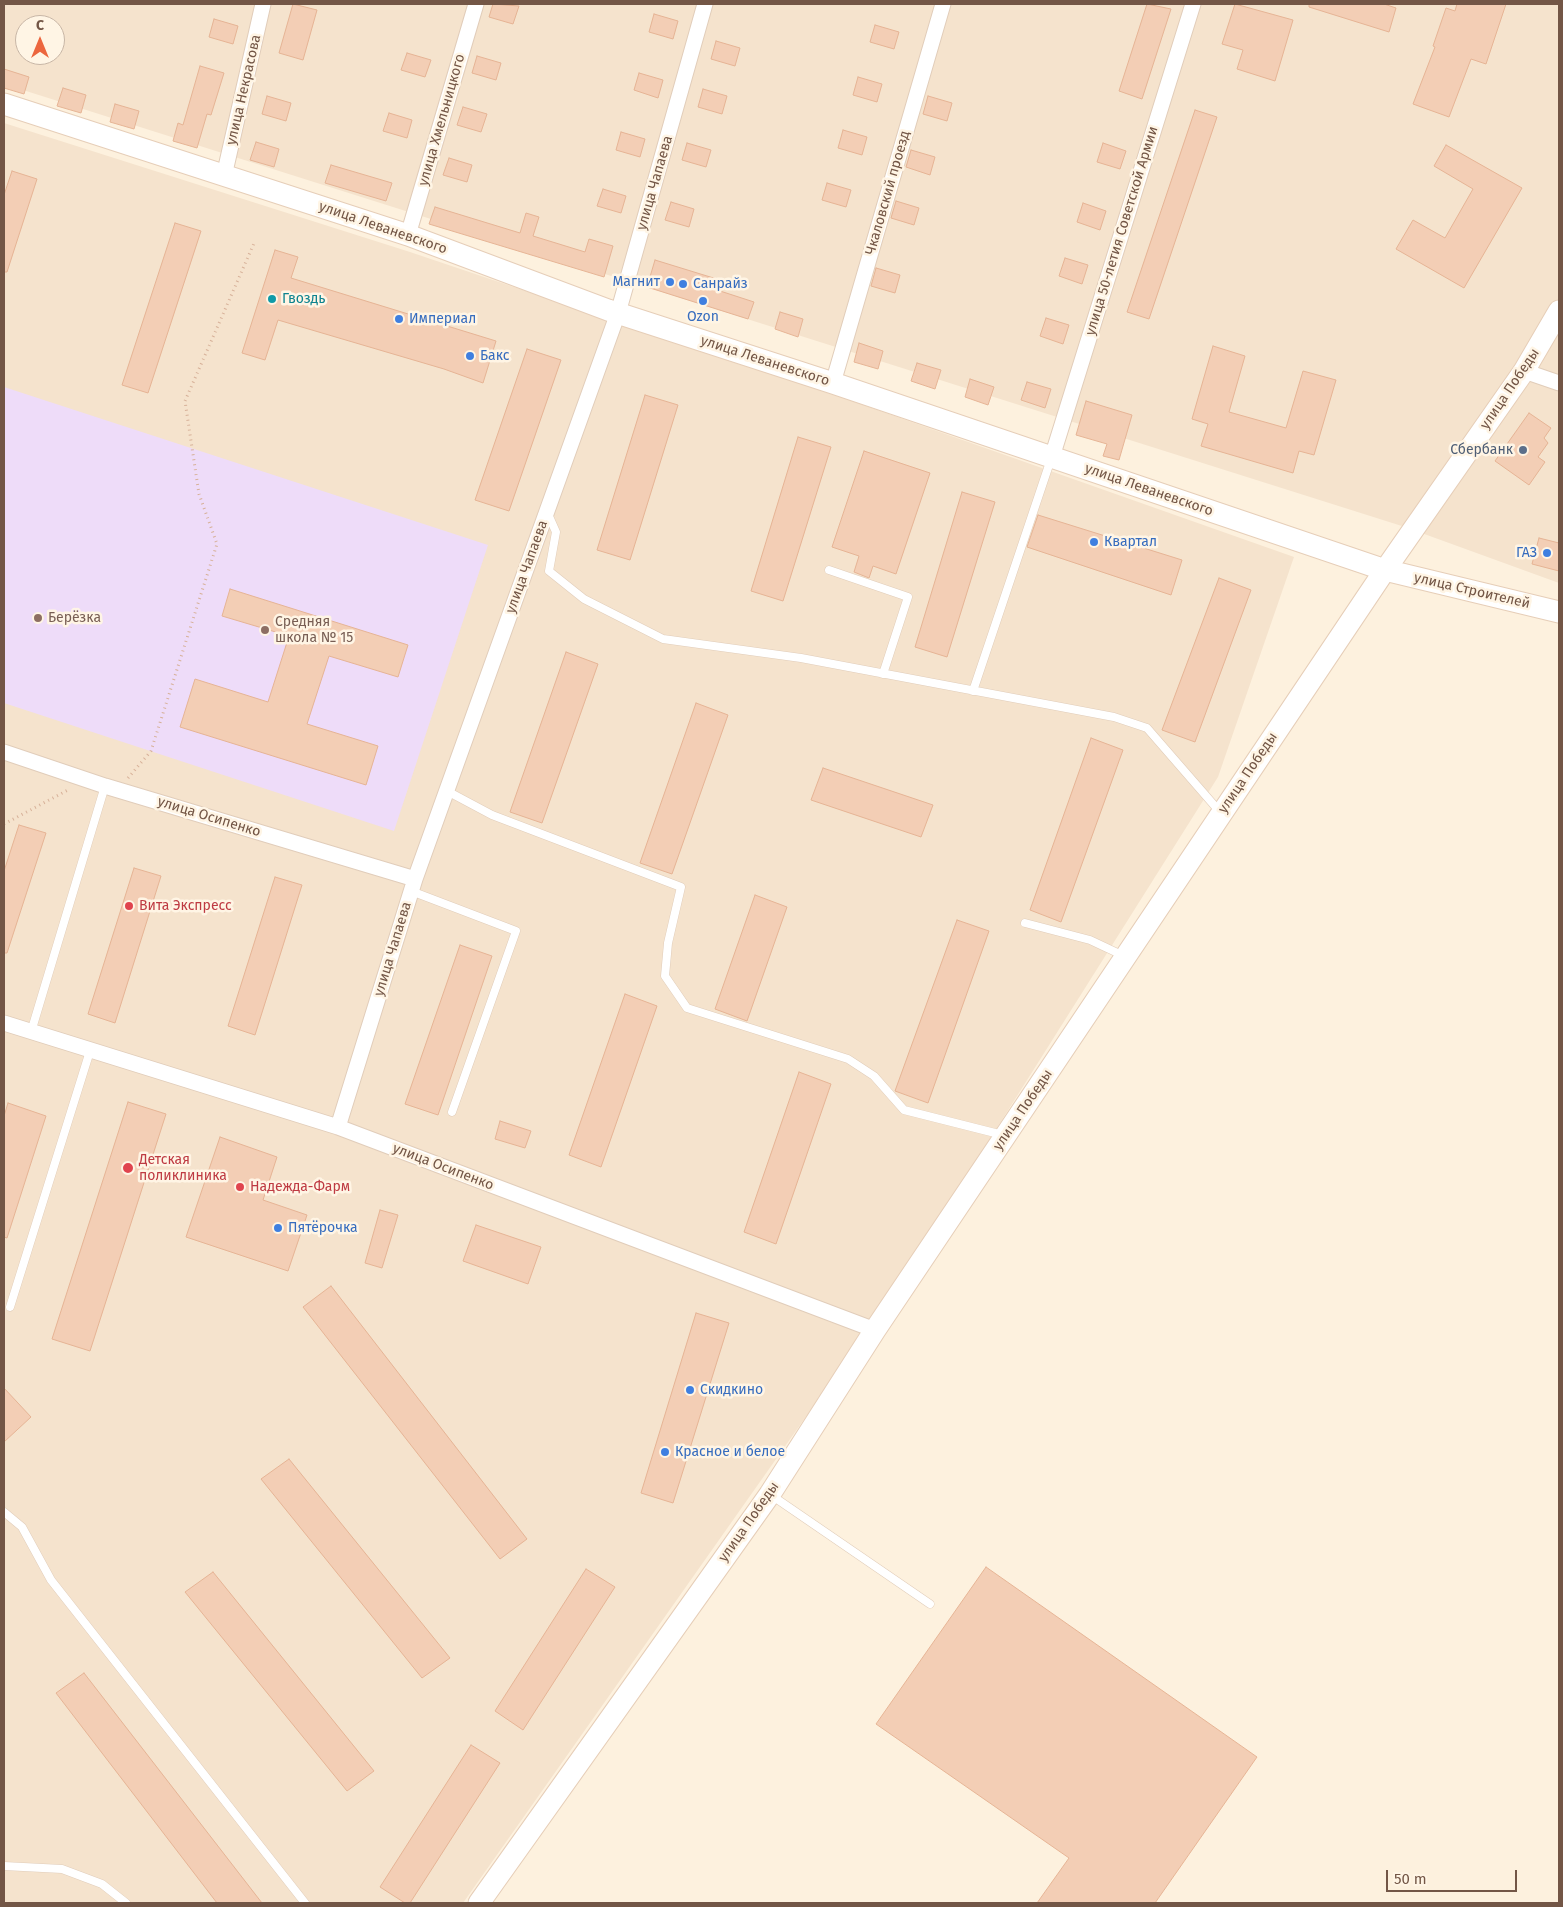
<!DOCTYPE html>
<meta charset="utf-8">
<style>
body{margin:0}
#map{position:relative;width:1563px;height:1907px;overflow:hidden;background:#fdf1de;font-family:"Fira Sans",sans-serif}
canvas{display:block}
.frame{position:absolute;inset:0;border:5px solid #735646;pointer-events:none}
.north{position:absolute;left:15px;top:15px;width:50px;height:50px;box-sizing:border-box;background:#fff5e5;border:1px solid #c7b5a5;border-radius:50%;rotate:0deg;font-size:14px;font-weight:700;line-height:20px;text-align:center;color:#735646}
.north::after{content:'';display:block;margin:auto;width:18px;height:22px;background:#ec663e;clip-path:polygon(50% 0,100% 100%,50% 72%,0 100%)}
.scale{position:absolute;left:1386px;top:1870px;width:131px;height:22px;box-sizing:border-box;border:2px solid #735646;border-top:0;padding-left:6px;font-size:15px;line-height:18px;white-space:nowrap;color:#735646;-webkit-text-stroke:4px #fff5e5;paint-order:stroke}
</style>
<div id="map">
<canvas width="1563" height="1907"></canvas>
<div class="frame"></div>
<div class="north">С</div>
<div class="scale">50 m</div>
</div>
<script>
const g = document.querySelector('canvas').getContext('2d');
g.lineJoin = 'round';
function fillPath(path, color) { g.fillStyle = color; g.fill(path, 'evenodd'); }
const poly = rows => new Path2D(rows.map(r => 'M' + r).join(''));
function trace(path, color, width, dash) { g.strokeStyle = color; g.lineWidth = width; g.lineCap = dash ? 'butt' : 'round'; g.setLineDash(dash || []); g.stroke(path); }
function drawText(font, color, halo, rows, align = 'center') {
  g.font = font + ' "Fira Sans",sans-serif'; g.lineWidth = 5; g.setLineDash([]); g.textBaseline = 'middle'; g.strokeStyle = halo; g.fillStyle = color; for (const [text, x, y, turn = 0] of rows) {
    g.save(); g.translate(x, y); g.rotate((+turn || 0) * Math.PI / 180); g.textAlign = isNaN(turn) ? turn : align; if (halo) g.strokeText(text, 0, 0); g.fillText(text, 0, 0); g.restore();
  }
}
fillPath(poly([
 [4,4,1559,4,1559,583,1405,527,4,84],
 [25,25,55,25,55,55,25,55],
 [4,123,410,252,855,402,1294,557,1218,777,891,1296,463,1903,4,1903]
]), '#f5e3cd');
fillPath(poly([
 [4,387,488,545,394,831,4,703]
]), '#eedcf9');
const building = poly([
 [293,4,317,10,303,60,279,53,293,4],
 [493,4,519,6,513,24,489,17,493,4],
 [1147,4,1171,9,1142,99,1119,91,1147,4],
 [1235,4,1293,20,1275,81,1237,69,1243,50,1222,44,1235,4],
 [1309,4,1384,4,1396,8,1389,32,1309,7,1309,4],
 [1457,4,1506,4,1486,64,1471,59,1449,117,1413,104,1435,47,1433,46,1446,8,1455,11,1457,4],
 [654,14,678,21,673,39,649,32,654,14],
 [214,19,238,26,233,44,209,37,214,19],
 [875,25,899,32,894,49,870,42,875,25],
 [716,41,740,48,735,66,711,59,716,41],
 [407,53,431,60,425,77,401,70,407,53],
 [477,56,501,63,496,80,472,73,477,56],
 [200,66,224,73,211,115,207,114,197,148,173,141,178,123,183,125,200,66],
 [4,69,29,77,24,94,4,88,4,69],
 [639,73,663,80,658,98,634,90,639,73],
 [858,77,882,84,877,102,853,95,858,77],
 [63,88,86,95,81,113,57,106,63,88],
 [703,89,727,96,722,114,698,107,703,89],
 [267,96,291,103,286,121,262,114,267,96],
 [928,96,952,103,947,121,923,114,928,96],
 [115,104,139,111,134,129,110,122,115,104],
 [463,107,487,114,481,132,457,125,463,107],
 [1195,110,1217,117,1149,319,1127,312,1195,110],
 [389,113,412,120,407,138,383,131,389,113],
 [843,130,867,137,862,155,838,148,843,130],
 [621,132,645,139,640,157,616,150,621,132],
 [256,142,279,149,274,167,250,160,256,142],
 [687,143,711,150,706,167,682,160,687,143],
 [1103,143,1126,151,1120,169,1097,162,1103,143],
 [1446,145,1522,188,1464,288,1396,249,1413,220,1445,238,1473,189,1434,166,1446,145],
 [911,150,935,157,930,175,906,167,911,150],
 [449,158,472,165,467,182,443,175,449,158],
 [331,165,392,183,386,201,325,183,331,165],
 [12,171,37,179,7,272,4,272,4,195,12,171],
 [827,183,851,190,846,207,822,200,827,183],
 [603,189,626,196,621,213,597,206,603,189],
 [896,201,919,208,914,225,891,218,896,201],
 [671,202,694,209,689,227,665,220,671,202],
 [1083,203,1106,211,1100,230,1077,222,1083,203],
 [435,207,520,233,526,213,539,217,533,236,585,252,589,239,613,246,604,277,429,224,435,207],
 [175,223,201,231,148,393,122,385,175,223],
 [275,250,298,257,291,278,496,341,483,383,444,369,278,320,265,360,242,353,275,250],
 [1065,258,1088,265,1082,284,1059,276,1065,258],
 [655,260,720,280,717,290,754,302,748,319,647,287,655,260],
 [876,268,900,275,895,293,871,286,876,268],
 [780,312,803,319,798,337,775,329,780,312],
 [1046,318,1069,325,1063,344,1040,336,1046,318],
 [859,343,883,351,878,369,854,362,859,343],
 [1213,346,1245,356,1229,412,1286,428,1303,371,1336,380,1314,455,1299,451,1293,473,1201,446,1208,424,1192,419,1213,346],
 [527,349,561,360,509,511,475,500,527,349],
 [917,363,941,370,935,389,911,381,917,363],
 [970,379,994,387,988,405,965,397,970,379],
 [1027,382,1051,389,1045,408,1021,400,1027,382],
 [645,395,678,405,630,560,597,550,645,395],
 [1086,401,1132,415,1119,460,1103,456,1107,444,1076,435,1086,401],
 [1529,413,1551,428,1544,438,1548,443,1538,457,1545,462,1529,485,1495,461,1529,413],
 [798,437,831,447,783,601,751,591,798,437],
 [864,451,930,473,896,574,873,566,869,578,854,572,859,556,832,547,864,451],
 [962,492,995,502,947,657,915,647,962,492],
 [1038,515,1182,560,1171,595,1027,547,1038,515],
 [1539,538,1559,543,1559,571,1532,564,1539,538],
 [1219,578,1251,590,1195,742,1162,730,1219,578],
 [230,589,408,645,398,677,329,656,307,724,378,746,366,785,180,727,195,679,268,702,289,636,222,616,230,589],
 [566,652,598,664,542,823,510,812,566,652],
 [696,703,728,715,672,874,640,863,696,703],
 [1091,738,1123,750,1061,922,1030,910,1091,738],
 [823,768,933,805,921,837,811,800,823,768],
 [19,825,46,833,7,953,4,953,4,871,19,825],
 [134,868,161,876,115,1023,88,1014,134,868],
 [275,877,302,885,255,1035,228,1026,275,877],
 [755,895,787,907,747,1021,715,1009,755,895],
 [957,920,989,931,928,1103,895,1091,957,920],
 [460,945,492,956,438,1115,405,1104,460,945],
 [625,994,657,1006,601,1167,569,1155,625,994],
 [799,1072,831,1084,776,1244,744,1232,799,1072],
 [128,1102,166,1114,90,1351,52,1339,128,1102],
 [8,1103,46,1116,7,1238,4,1237,4,1116,8,1103],
 [500,1121,531,1131,525,1148,495,1139,500,1121],
 [220,1137,277,1157,263,1200,307,1215,288,1271,186,1237,220,1137],
 [380,1210,398,1215,382,1268,365,1263,380,1210],
 [476,1225,541,1247,528,1284,463,1261,476,1225],
 [331,1286,527,1539,500,1559,303,1307,331,1286],
 [696,1313,729,1323,673,1503,641,1493,696,1313],
 [4,1388,31,1417,4,1442,4,1388],
 [289,1459,450,1658,422,1678,261,1479,289,1459],
 [986,1567,1257,1757,1155,1903,1037,1903,1069,1858,876,1724,986,1567],
 [586,1569,615,1587,523,1730,495,1711,586,1569],
 [213,1572,374,1771,347,1791,185,1592,213,1572],
 [84,1673,262,1903,217,1903,56,1693,84,1673],
 [471,1745,500,1763,410,1903,405,1903,380,1887,471,1745]
]);
fillPath(building, '#f3ceb5');
trace(building, '#e6b495', 1);
const lane = poly([
 [548,514,556,532,549,571,584,599,663,639,801,658,1114,717,1147,728,1220,812],
 [829,570,908,597,883,674],
 [973,691,1051,459],
 [447,791,492,815,681,887,668,943,665,976,687,1008,848,1059,874,1076,904,1110,1003,1135],
 [411,891,516,931,452,1112],
 [1025,923,1090,940,1124,956],
 [31,1032,105,786],
 [10,1307,90,1051],
 [771,1495,930,1604],
 [4,1512,22,1527,51,1580,305,1903],
 [4,1866,62,1869,102,1884,126,1903]
]);
const street = poly([
 [224,176,263,4],
 [408,235,476,4],
 [1524,371,1559,383],
 [833,383,943,4],
 [1052,457,1193,4],
 [4,752,105,786,415,879],
 [4,1023,338,1127,875,1330],
 [338,1127,415,879,618,313,705,4]
]);
const secondary = poly([
 [4,104,408,235,608,310,833,383,1385,570,1559,612],
 [479,1903,770,1494,875,1330,1385,570,1524,371,1559,311]
]);
trace(lane, '#e1cdba', 9);
trace(street, '#e1cdba', 17);
trace(secondary, '#e6ceb8', 23);
trace(poly([
 [128,778,151,751,217,544,199,494,185,401,255,241],
 [4,824,68,790]
]), '#d7b199', 3, [1, 4]);
trace(lane, '#fff', 8);
trace(street, '#fff', 15);
trace(secondary, '#fff', 21);
for (const [x, y, r, color] of [
 [670,282,5,"#3f7fe0"],
 [683,284,5,"#3f7fe0"],
 [272,299,5,"#0f9aa8"],
 [703,301,5,"#3f7fe0"],
 [399,319,5,"#3f7fe0"],
 [470,356,5,"#3f7fe0"],
 [1523,450,5,"#5c6f8a"],
 [1094,542,5,"#3f7fe0"],
 [1547,553,5,"#3f7fe0"],
 [38,618,5,"#8d6e63"],
 [265,630,5,"#8d6e63"],
 [129,906,5,"#e0444e"],
 [128,1168,6,"#e0444e"],
 [240,1187,5,"#e0444e"],
 [278,1228,5,"#3f7fe0"],
 [690,1390,5,"#3f7fe0"],
 [665,1452,5,"#3f7fe0"]
]) { const dot = new Path2D(); dot.arc(x, y, r, 0, 2 * Math.PI); g.fillStyle = color; g.fill(dot); trace(dot, '#fff5e5', 2); }
drawText('14px', '#735646', '#fff5e5', [
 ["улица Некрасова",244,90,-77],
 ["улица Хмельницкого",442,120,-74],
 ["улица Чапаева",655,183,-74],
 ["Чкаловский проезд",888,193,-74],
 ["улица Леваневского",383,228,19],
 ["улица 50-летия Советской Армии",1122,231,-73],
 ["улица Леваневского",765,361,18],
 ["улица Победы",1510,389,-56],
 ["улица Леваневского",1149,490,19],
 ["улица Чапаева",527,567,-70],
 ["улица Строителей",1472,591,13],
 ["улица Победы",1248,773,-56],
 ["улица Осипенко",209,817,17],
 ["улица Чапаева",393,949,-73],
 ["улица Победы",1023,1110,-56],
 ["улица Осипенко",443,1167,21],
 ["улица Победы",749,1522,-55]
]);
drawText('14px', '#366cbe', '#fff5e5', [
 ["Магнит",660,282,"right"],
 ["Санрайз",693,284],
 ["Ozon",703,317,"center"],
 ["Империал",409,319],
 ["Бакс",480,356],
 ["Квартал",1104,542],
 ["ГАЗ",1537,553,"right"],
 ["Пятёрочка",288,1228],
 ["Скидкино",700,1390],
 ["Красное и белое",675,1452]
], 'left');
drawText('14px', '#0d838f', '#fff5e5', [
 ["Гвоздь",282,299]
], 'left');
drawText('14px', '#4e5e75', '#fff5e5', [
 ["Сбербанк",1513,450]
], 'right');
drawText('14px', '#785e54', '#fff5e5', [
 ["Берёзка",48,618],
 ["Средняя",275,622],
 ["школа № 15",275,638]
], 'left');
drawText('14px', '#be3a42', '#fff5e5', [
 ["Вита Экспресс",139,906],
 ["Детская",139,1160],
 ["поликлиника",139,1176],
 ["Надежда-Фарм",250,1187]
], 'left');
</script>
